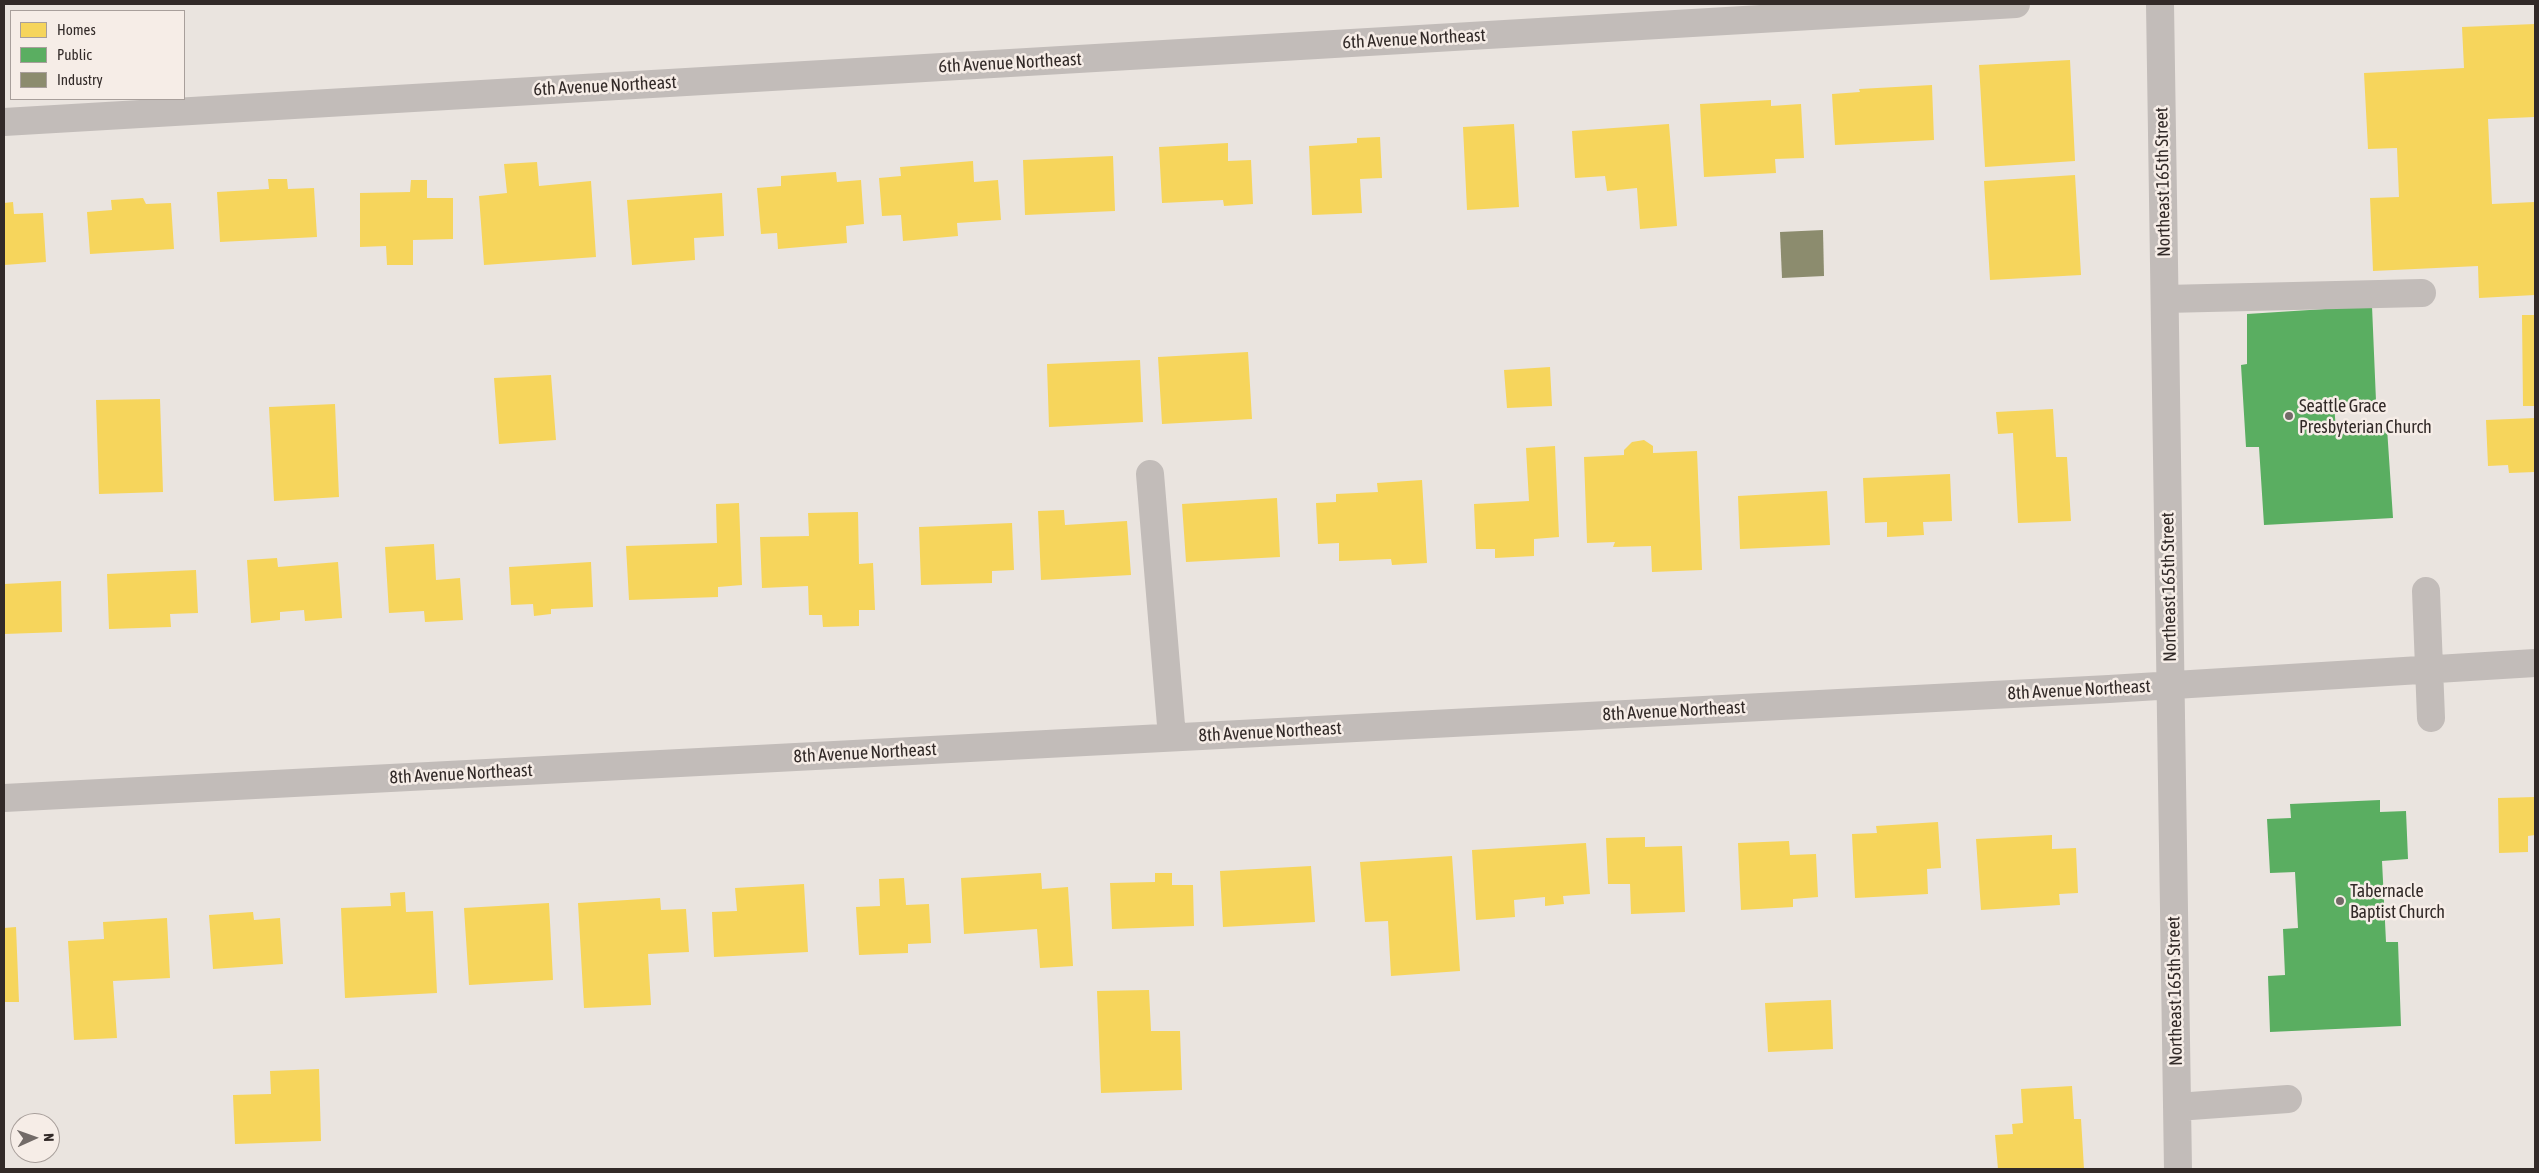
<!DOCTYPE html>
<style>
body{margin:0}
#map{position:relative;width:2539px;height:1173px;overflow:hidden;background:#eae4df;font-family:"Asap Condensed",sans-serif}
canvas{display:block}
.frame{position:absolute;inset:0;border:5px solid #322a28;pointer-events:none}
.legend{position:absolute;left:10px;top:10px;width:175px;height:90px;box-sizing:border-box;background:#f6ede7;border:1px solid #a89f9b;margin:0;padding:6px 9px;list-style:none;font-size:15px;color:#322a28}
.legend li{display:flex;align-items:center;gap:10px;height:25px}
.legend b{width:25px;border:1px solid #a89f9b}
.north{position:absolute;left:10px;top:1113px;width:50px;height:50px;box-sizing:border-box;background:#f6ede7;border:1px solid #a89f9b;border-radius:50%;rotate:88deg;font-size:14px;font-weight:700;line-height:20px;text-align:center;color:#322a28}
.north::after{content:'';display:block;margin:auto;width:18px;height:22px;background:#726b68;clip-path:polygon(50% 0,100% 100%,50% 72%,0 100%)}
</style>
<div id="map">
<canvas width="2539" height="1173"></canvas>
<div class="frame"></div>
<ul class="legend">
<li><b style="height:14px;background:#f6d55c"></b>Homes</li>
<li><b style="height:14px;background:#5aae61"></b>Public</li>
<li><b style="height:14px;background:#8c8c6e"></b>Industry</li>
</ul>
<div class="north">N</div>
</div>
<script>
const g = document.querySelector('canvas').getContext('2d');
g.lineJoin = 'round';
function fillPath(path, color) { g.fillStyle = color; g.fill(path, 'evenodd'); }
const poly = rows => new Path2D(rows.map(r => 'M' + r).join(''));
function trace(path, color, width, dash) { g.strokeStyle = color; g.lineWidth = width; g.lineCap = dash ? 'butt' : 'round'; g.setLineDash(dash || []); g.stroke(path); }
function drawText(font, color, halo, rows, align = 'center') {
  g.font = font + ' "Asap Condensed",sans-serif'; g.lineWidth = 5; g.setLineDash([]); g.textBaseline = 'middle'; g.strokeStyle = halo; g.fillStyle = color; for (const [text, x, y, turn = 0] of rows) {
    g.save(); g.translate(x, y); g.rotate((+turn || 0) * Math.PI / 180); g.textAlign = isNaN(turn) ? turn : align; if (halo) g.strokeText(text, 0, 0); g.fillText(text, 0, 0); g.restore();
  }
}
fillPath(poly([
 [2535,24,2535,117,2488,119,2492,204,2535,202,2535,295,2479,298,2478,266,2373,271,2370,198,2399,197,2397,148,2368,149,2364,73,2464,68,2462,27],
 [2070,60,2075,161,1985,167,1979,65],
 [1932,85,1934,140,1835,145,1832,94,1860,92,1859,89],
 [1771,100,1771,106,1801,104,1804,158,1775,159,1776,173,1704,177,1700,104],
 [1514,124,1519,207,1467,210,1463,127],
 [1669,124,1677,226,1640,229,1637,188,1607,191,1605,176,1575,178,1572,131],
 [1380,137,1382,178,1360,179,1362,213,1312,215,1309,146,1357,143,1357,138],
 [1228,143,1228,161,1251,160,1253,204,1224,206,1223,200,1162,203,1159,147],
 [1113,156,1115,211,1025,215,1023,160],
 [973,161,974,182,998,180,1001,220,957,223,958,236,903,241,901,215,882,216,879,178,901,176,900,167],
 [537,162,539,186,591,181,596,257,484,265,479,196,507,193,504,164],
 [836,172,837,182,861,180,864,224,846,226,847,243,778,249,777,233,761,234,757,188,781,186,781,176],
 [2075,175,2081,275,1990,280,1984,181],
 [268,179,287,179,288,189,314,188,317,237,220,242,217,192,269,189],
 [411,180,427,180,427,198,453,198,453,239,413,240,413,265,387,265,386,246,360,247,360,193,410,192],
 [722,193,724,236,694,238,695,260,632,265,627,200],
 [143,198,146,204,171,203,174,249,90,254,87,212,112,210,111,200],
 [13,202,14,214,43,213,46,262,4,265,4,203],
 [2522,315,2535,315,2535,406,2523,406],
 [1248,352,1252,419,1162,424,1158,357],
 [1140,360,1143,422,1049,427,1047,364],
 [1550,367,1552,406,1507,408,1504,370],
 [551,375,556,440,499,444,494,378],
 [160,399,163,492,99,494,96,400],
 [335,404,339,497,274,501,269,407],
 [2053,409,2056,457,2067,457,2071,521,2018,523,2013,433,1998,434,1996,412],
 [2535,418,2535,472,2509,473,2508,465,2488,466,2486,420],
 [1644,440,1653,446,1653,453,1697,451,1702,570,1652,572,1651,546,1613,547,1615,542,1587,543,1584,457,1624,455,1624,450,1632,442],
 [1555,446,1559,537,1534,539,1534,556,1495,558,1495,549,1476,549,1474,504,1529,501,1526,448],
 [1950,474,1952,521,1923,522,1924,535,1887,537,1887,522,1865,523,1863,478],
 [1422,480,1427,563,1392,565,1391,559,1339,561,1339,543,1318,544,1316,503,1336,502,1336,494,1378,492,1377,483],
 [1827,491,1830,545,1740,549,1738,496],
 [1277,498,1280,557,1186,562,1182,504],
 [739,503,742,585,718,587,718,597,629,600,626,546,717,543,716,504],
 [1064,510,1065,525,1127,521,1131,575,1041,580,1038,511],
 [858,512,859,564,873,563,875,610,859,610,859,626,823,627,822,615,809,615,808,586,762,588,760,537,809,536,808,513],
 [1012,523,1014,570,992,571,992,583,921,585,919,527],
 [434,544,436,580,460,578,463,620,425,622,424,611,389,613,385,547],
 [277,558,278,567,338,562,342,618,305,621,304,610,280,612,280,620,251,623,247,560],
 [591,562,593,607,551,609,551,614,534,616,533,604,511,605,509,567],
 [196,570,198,613,170,614,171,627,109,629,107,574],
 [61,581,62,632,4,634,4,584],
 [2535,797,2535,835,2528,836,2528,852,2499,853,2498,798],
 [1938,822,1941,868,1927,869,1928,894,1855,898,1852,834,1877,833,1876,826],
 [2052,835,2052,849,2076,848,2078,893,2059,894,2060,905,1981,910,1976,839],
 [1645,837,1645,847,1682,846,1685,912,1631,914,1630,884,1608,884,1606,838],
 [1789,841,1790,855,1816,854,1818,897,1793,899,1793,907,1741,910,1738,843],
 [1586,843,1590,894,1563,896,1564,904,1545,906,1545,897,1514,900,1515,917,1476,920,1472,850],
 [1452,856,1460,971,1391,976,1388,921,1365,922,1360,862],
 [1311,866,1315,922,1223,927,1220,871],
 [1041,873,1042,889,1068,887,1073,966,1040,968,1037,929,964,934,961,878],
 [1155,873,1172,873,1172,885,1193,885,1194,926,1112,929,1110,883,1155,882],
 [904,878,906,905,929,904,931,943,908,944,908,953,859,955,856,907,880,906,879,879],
 [804,884,808,952,714,957,712,912,737,911,735,888],
 [405,892,406,912,433,911,437,993,345,998,341,908,391,906,390,893],
 [660,898,661,910,686,909,689,952,648,954,651,1005,584,1008,578,903],
 [549,903,553,980,469,985,464,908],
 [253,912,254,920,280,918,283,964,213,969,209,915],
 [167,918,170,978,113,981,117,1038,74,1040,68,941,104,939,103,922],
 [16,927,19,1002,4,1002,4,928],
 [1149,990,1151,1031,1180,1031,1182,1090,1101,1093,1097,991],
 [1831,1000,1833,1049,1768,1052,1765,1003],
 [319,1069,321,1141,235,1144,233,1095,271,1094,270,1071],
 [2072,1086,2074,1119,2081,1119,2084,1169,1998,1169,1995,1135,2013,1134,2012,1124,2023,1123,2021,1089]
]), '#f6d55c');
fillPath(poly([
 [2372,306,2376,401,2334,403,2336,431,2387,428,2393,518,2264,525,2259,447,2246,447,2241,365,2247,364,2247,314],
 [2380,800,2380,812,2406,811,2408,859,2382,861,2386,942,2398,942,2401,1026,2270,1032,2268,976,2285,975,2283,929,2298,928,2295,872,2270,873,2267,819,2291,818,2290,804]
]), '#5aae61');
fillPath(poly([
 [1823,230,1824,276,1782,278,1780,232]
]), '#8c8c6e');
trace(poly([
 [2160,4,2178,1169],
 [4,122,2016,4],
 [2165,299,2422,293],
 [1150,474,1172,737],
 [2426,591,2431,718],
 [4,798,2109,689,2535,663],
 [2177,1107,2288,1099]
]), '#c2bcb9', 28);
for (const [x, y, r, color] of [
 [2289,416,5,"#726b68"],
 [2340,901,5,"#726b68"]
]) { const dot = new Path2D(); dot.arc(x, y, r, 0, 2 * Math.PI); g.fillStyle = color; g.fill(dot); trace(dot, '#f6ede7', 2); }
drawText('18px', '#322a28', '#f6ede7', [
 ["6th Avenue Northeast",1414,39,-3],
 ["6th Avenue Northeast",1010,63,-3],
 ["6th Avenue Northeast",605,86,-3],
 ["Northeast 165th Street",2163,182,-91],
 ["Northeast 165th Street",2169,587,-91],
 ["8th Avenue Northeast",2079,690,-3],
 ["8th Avenue Northeast",1674,711,-3],
 ["8th Avenue Northeast",1270,732,-3],
 ["8th Avenue Northeast",865,753,-3],
 ["8th Avenue Northeast",461,774,-3],
 ["Northeast 165th Street",2175,991,-91]
]);
drawText('18px', '#322a28', '#f6ede7', [
 ["Seattle Grace",2299,406],
 ["Presbyterian Church",2299,427],
 ["Tabernacle",2350,891],
 ["Baptist Church",2350,912]
], 'left');
</script>
